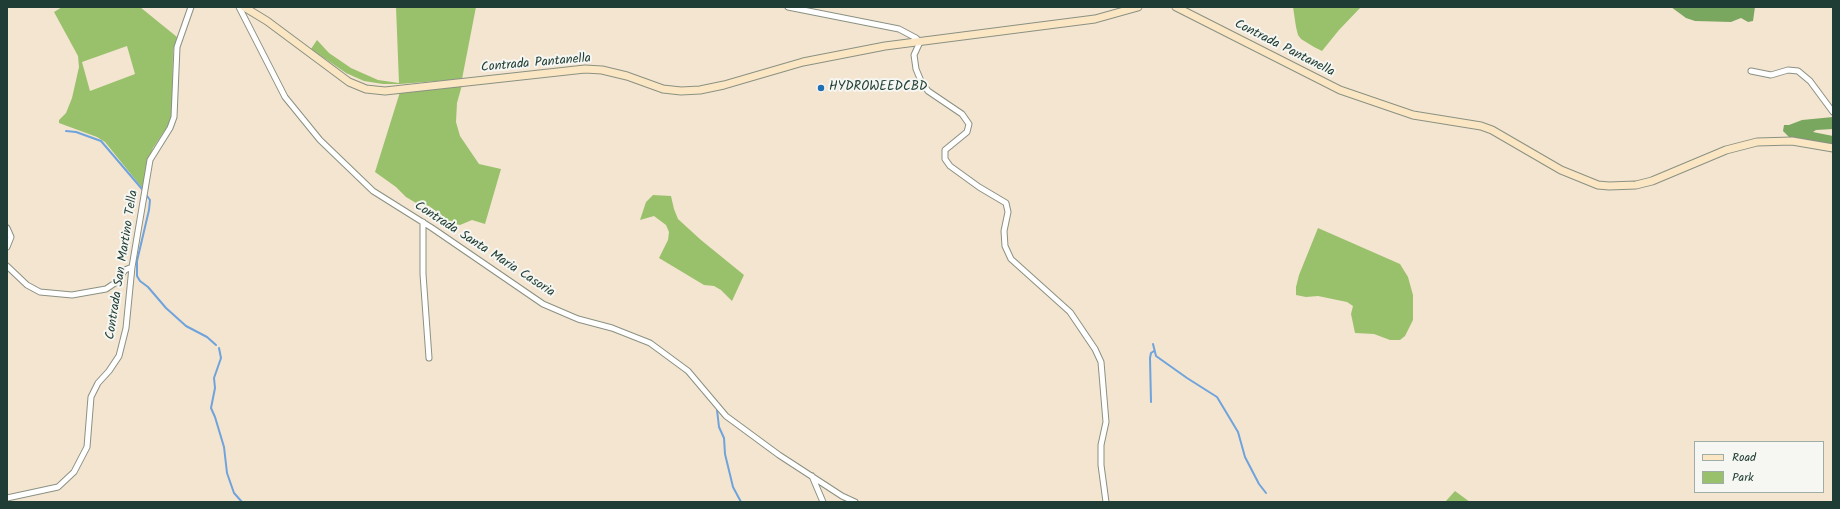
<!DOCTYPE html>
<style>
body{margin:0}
#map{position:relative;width:1840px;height:509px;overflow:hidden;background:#f4e5d1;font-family:Kalam,sans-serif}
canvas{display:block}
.frame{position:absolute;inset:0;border:8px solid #1f3d34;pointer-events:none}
.legend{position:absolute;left:1694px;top:441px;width:130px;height:52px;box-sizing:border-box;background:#f6f6f2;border:1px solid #a0aca6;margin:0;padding:5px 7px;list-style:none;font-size:12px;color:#1f3d34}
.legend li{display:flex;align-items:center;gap:8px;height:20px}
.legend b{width:20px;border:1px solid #a0aca6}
</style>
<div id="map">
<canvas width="1840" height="509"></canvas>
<div class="frame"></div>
<ul class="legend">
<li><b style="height:5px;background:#fbe6c4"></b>Road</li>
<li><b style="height:11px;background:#99c16c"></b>Park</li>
</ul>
</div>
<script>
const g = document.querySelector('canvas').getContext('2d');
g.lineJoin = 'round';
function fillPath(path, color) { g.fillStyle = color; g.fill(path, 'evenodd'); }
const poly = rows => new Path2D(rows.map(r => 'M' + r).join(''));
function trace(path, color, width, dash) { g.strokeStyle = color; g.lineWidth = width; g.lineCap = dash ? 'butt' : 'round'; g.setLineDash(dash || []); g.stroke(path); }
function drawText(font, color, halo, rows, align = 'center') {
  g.font = font + ' Kalam,sans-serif'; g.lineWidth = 4; g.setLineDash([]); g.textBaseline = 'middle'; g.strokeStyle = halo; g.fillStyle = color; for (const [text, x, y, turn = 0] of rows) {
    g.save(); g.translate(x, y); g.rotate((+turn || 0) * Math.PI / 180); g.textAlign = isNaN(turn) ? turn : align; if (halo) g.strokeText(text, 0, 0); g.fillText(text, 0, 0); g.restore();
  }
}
fillPath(poly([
 [62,7,140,7,177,37,173,51,172,115,169,124,153,148,148,161,143,189,105,142,97,137,59,123,59,120,66,113,72,98,79,67,78,56,54,12],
 [127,46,135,74,90,91,82,62],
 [396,7,476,7,462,79,400,84,383,84,364,81,346,73,311,49,317,40,329,53,351,68,378,80,399,83],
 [1293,7,1361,7,1339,30,1322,51,1314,47,1301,39,1298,35,1296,27],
 [462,85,457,103,456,122,460,136,479,164,501,169,485,224,472,220,460,225,451,223,429,206,416,203,406,197,396,187,375,172,400,92],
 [653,195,671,196,674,209,678,219,701,240,744,275,732,301,721,290,714,286,704,285,659,258,668,240,669,232,666,225,654,216,640,220,646,202],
 [1318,228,1400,264,1408,277,1413,295,1413,320,1405,336,1400,340,1390,340,1374,334,1355,333,1351,314,1353,306,1347,302,1318,296,1306,297,1296,295,1296,287,1299,275],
 [1455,491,1470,502,1445,502]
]), '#99c16c');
fillPath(poly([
 [1671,7,1755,7,1753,21,1748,22,1741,18,1731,22,1695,21,1686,18],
 [1833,117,1833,129,1816,130,1813,132,1833,136,1833,145,1791,139,1783,131,1784,125,1789,125,1802,120]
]), '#7aa760');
trace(poly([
 [66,131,76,132,101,141,142,189],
 [147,196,150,200,149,210,137,261,137,276,140,281,148,287,166,308,186,326,207,337,216,345],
 [1153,344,1156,356,1187,378,1217,397,1238,432,1245,457,1259,484,1266,493],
 [219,348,221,358,214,378,215,388,211,408,215,417,224,447,227,473,234,493,242,502],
 [1151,402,1150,358,1151,353,1154,351],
 [717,410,719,427,724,438,725,454,733,487,741,502]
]), '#6fa3dc', 2);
const street = poly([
 [239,7,285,97,320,140,373,191,432,228,543,304,578,319,612,328,650,343,688,371,726,416,779,455,842,496,855,502],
 [788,7,899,29,916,38,920,42,914,55,916,69,921,81,928,91,962,114,969,124,967,132,945,150,945,159,950,166,979,187,1006,203,1008,212,1004,231,1005,246,1011,259,1070,312,1095,349,1101,362,1106,422,1101,445,1101,465,1106,502],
 [1751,71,1771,75,1788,70,1798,71,1810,81,1833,112],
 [423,222,423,274,429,358],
 [7,228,11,237,7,247],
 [7,266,27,285,40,292,72,295,106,289,115,283,125,270,132,267],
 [812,476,823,502],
 [7,498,58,487,74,472,87,447,91,397,98,383,109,371,119,356,126,328,132,267,150,160,170,128,174,117,177,47,191,7]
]);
const secondary = poly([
 [244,7,267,21,349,82,366,89,385,91,585,69,602,70,627,76,663,89,681,91,700,90,724,85,803,62,885,46,1095,19,1138,7],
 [1176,7,1340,90,1413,115,1481,126,1492,130,1561,170,1598,185,1609,186,1636,185,1652,181,1726,150,1757,142,1792,141,1833,148]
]);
trace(street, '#8a9182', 7);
trace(secondary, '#8a9182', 9);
trace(street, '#fff', 5);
trace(secondary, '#fbe6c4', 7);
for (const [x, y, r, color] of [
 [821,88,4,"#1f6fb2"]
]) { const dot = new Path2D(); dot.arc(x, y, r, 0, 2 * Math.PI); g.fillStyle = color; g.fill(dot); trace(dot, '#f6f6f2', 1.5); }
drawText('13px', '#1f3d34', '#f6f6f2', [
 ["Contrada Pantanella",1284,49,27],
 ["Contrada Pantanella",536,64,-5],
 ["Contrada Santa Maria Casoria",484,250,33],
 ["Contrada San Martino Tella",123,265,-81]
]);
drawText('13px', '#1f3d34', '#f6f6f2', [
 ["HYDROWEEDCBD",829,88]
], 'left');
</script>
